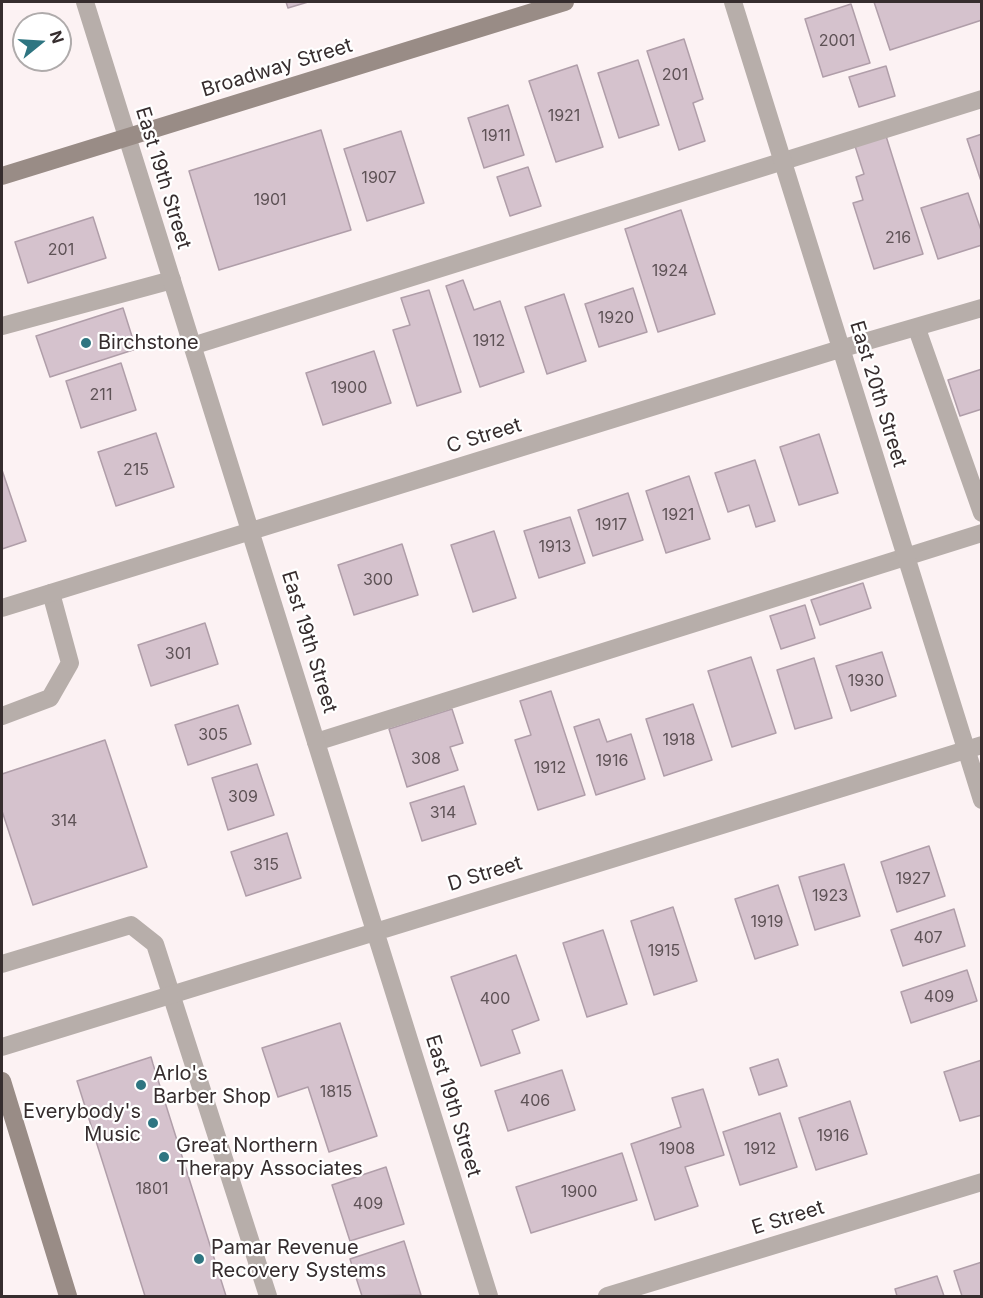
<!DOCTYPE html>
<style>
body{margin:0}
#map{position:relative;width:983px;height:1298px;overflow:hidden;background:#fcf2f3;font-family:Inter,sans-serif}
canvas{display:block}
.frame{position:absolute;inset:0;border:3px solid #362d2e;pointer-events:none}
.north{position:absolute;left:12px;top:12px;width:60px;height:60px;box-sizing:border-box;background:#fff;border:2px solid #afabab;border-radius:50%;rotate:72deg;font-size:16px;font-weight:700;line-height:24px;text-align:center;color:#362d2e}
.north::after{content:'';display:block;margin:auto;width:21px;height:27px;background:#2e7581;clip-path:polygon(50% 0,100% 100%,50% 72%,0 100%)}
</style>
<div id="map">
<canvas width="983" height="1298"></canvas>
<div class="frame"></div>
<div class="north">N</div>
</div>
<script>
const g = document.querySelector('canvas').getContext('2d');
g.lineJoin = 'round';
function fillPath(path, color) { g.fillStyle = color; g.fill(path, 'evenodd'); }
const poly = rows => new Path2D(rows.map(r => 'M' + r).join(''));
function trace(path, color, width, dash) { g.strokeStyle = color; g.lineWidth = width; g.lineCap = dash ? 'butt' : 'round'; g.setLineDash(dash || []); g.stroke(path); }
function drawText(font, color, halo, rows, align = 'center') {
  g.font = font + ' Inter,sans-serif'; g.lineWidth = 4.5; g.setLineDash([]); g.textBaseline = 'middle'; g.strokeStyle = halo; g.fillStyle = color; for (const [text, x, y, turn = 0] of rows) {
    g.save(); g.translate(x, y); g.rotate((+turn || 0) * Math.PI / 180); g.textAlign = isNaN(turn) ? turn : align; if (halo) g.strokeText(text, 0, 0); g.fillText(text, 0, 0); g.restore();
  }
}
const building = poly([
 [286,2,308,2,288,8,286,2],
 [874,2,981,2,982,20,890,50,874,2],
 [851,4,870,63,823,77,805,19,851,4],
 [684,39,703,99,693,103,705,141,679,150,647,51,684,39],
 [638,60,659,125,619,138,598,73,638,60],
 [577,65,603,147,556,162,529,81,577,65],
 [886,66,895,96,859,107,849,77,886,66],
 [508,105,524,155,484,168,468,118,508,105],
 [321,130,351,230,219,270,189,171,321,130],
 [401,131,424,203,367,221,344,149,401,131],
 [982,134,982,184,967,139,982,134],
 [886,136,923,254,874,269,853,203,863,200,856,177,864,174,855,146,886,136],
 [528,167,541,206,510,216,497,177,528,167],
 [968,193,982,233,982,245,938,259,921,208,968,193],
 [681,210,715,314,658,332,625,229,681,210],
 [93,217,106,258,28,283,15,242,93,217],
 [463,280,474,310,500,301,524,372,480,387,446,286,463,280],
 [633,288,647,332,599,347,585,304,633,288],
 [429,290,461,392,417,406,393,330,410,325,401,298,429,290],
 [564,294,586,361,547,374,525,307,564,294],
 [123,308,136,349,50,377,36,336,123,308],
 [374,351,391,403,323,425,306,373,374,351],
 [121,363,136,410,81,428,66,381,121,363],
 [982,369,982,409,960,416,948,380,982,369],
 [156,433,174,487,116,506,98,452,156,433],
 [819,434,838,493,799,505,780,447,819,434],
 [755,460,775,521,756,527,749,505,728,512,715,473,755,460],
 [2,470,26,541,2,549,2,470],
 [689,476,710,539,666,553,646,491,689,476],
 [628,493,643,540,593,556,578,510,628,493],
 [570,517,585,563,539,578,524,531,570,517],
 [494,531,516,598,473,612,451,545,494,531],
 [402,544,418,595,354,615,338,565,402,544],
 [863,583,871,608,820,625,811,600,863,583],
 [805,605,815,638,781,649,770,616,805,605],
 [205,623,218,664,151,686,138,645,205,623],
 [882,652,896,696,851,711,836,666,882,652],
 [751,657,776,733,732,747,708,671,751,657],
 [814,658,832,718,795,729,777,670,814,658],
 [551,691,585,795,538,810,515,740,531,735,520,701,551,691],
 [693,704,712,760,664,776,646,719,693,704],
 [238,705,251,744,188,765,175,725,238,705],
 [452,709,463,743,450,747,458,770,407,787,389,729,452,709],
 [599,719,607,742,631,734,645,779,596,795,574,727,599,719],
 [105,740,147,867,33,905,2,811,2,774,105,740],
 [257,764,274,815,228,830,212,778,257,764],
 [464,786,476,824,422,841,410,803,464,786],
 [287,833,301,878,246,896,231,852,287,833],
 [929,846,945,896,897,912,881,862,929,846],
 [844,864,860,916,815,930,799,877,844,864],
 [778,885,798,945,755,959,735,899,778,885],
 [673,907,697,981,654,995,631,921,673,907],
 [954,909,965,946,903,966,891,930,954,909],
 [603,930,627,1004,587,1017,563,943,603,930],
 [516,955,539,1020,512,1030,520,1053,481,1066,451,977,516,955],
 [967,970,977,1001,911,1023,901,992,967,970],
 [340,1023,377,1136,329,1152,308,1087,278,1097,262,1048,340,1023],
 [151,1057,153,1064,226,1296,145,1296,77,1081,151,1057],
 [778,1059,787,1086,759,1095,750,1068,778,1059],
 [982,1060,982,1115,960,1121,944,1072,982,1060],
 [562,1070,575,1110,508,1131,495,1091,562,1070],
 [703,1089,724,1155,685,1167,698,1206,655,1220,631,1144,681,1127,672,1098,703,1089],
 [850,1101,867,1154,816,1170,799,1118,850,1101],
 [780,1113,797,1167,740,1185,723,1132,780,1113],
 [622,1153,637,1200,531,1233,516,1187,622,1153],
 [386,1167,404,1224,350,1241,332,1185,386,1167],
 [404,1241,421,1295,362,1296,350,1259,404,1241],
 [982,1262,982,1296,962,1296,954,1271,982,1262],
 [937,1276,944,1296,897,1296,895,1289,937,1276]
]);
fillPath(building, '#d5c2cd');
trace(building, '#b09ea9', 1.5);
trace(poly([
 [2,326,172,280],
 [917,329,982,513],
 [192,346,982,99],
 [2,716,50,698,70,663,51,593],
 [316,742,982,533],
 [2,964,131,925,155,944,268,1296]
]), '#b7aeaa', 18);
trace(poly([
 [85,2,489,1296],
 [733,2,982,800],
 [2,608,840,349,982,308],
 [2,1047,982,745],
 [607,1296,982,1182]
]), '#b7aeaa', 18);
trace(poly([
 [2,176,565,2],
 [2,1081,68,1296]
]), '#998c86', 18);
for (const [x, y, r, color] of [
 [86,343,6,"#2e7581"],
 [141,1085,6,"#2e7581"],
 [153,1123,6,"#2e7581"],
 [164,1157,6,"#2e7581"],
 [199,1259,6,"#2e7581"]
]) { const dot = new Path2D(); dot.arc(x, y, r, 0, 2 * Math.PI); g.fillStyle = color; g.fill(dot); trace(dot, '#fff', 2); }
drawText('16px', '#5e5256', null, [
 ["2001",837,41],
 ["201",675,75],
 ["1921",564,116],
 ["1911",496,136],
 ["1907",379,178],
 ["1901",270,200],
 ["216",898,238],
 ["201",61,250],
 ["1924",670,271],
 ["1920",616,318],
 ["1912",489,341],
 ["1900",349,388],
 ["211",101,395],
 ["215",136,470],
 ["1921",678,515],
 ["1917",611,525],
 ["1913",555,547],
 ["300",378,580],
 ["301",178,654],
 ["1930",866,681],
 ["305",213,735],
 ["1918",679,740],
 ["308",426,759],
 ["1916",612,761],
 ["1912",550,768],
 ["309",243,797],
 ["314",443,813],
 ["314",64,821],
 ["315",266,865],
 ["1927",913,879],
 ["1923",830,896],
 ["1919",767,922],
 ["407",928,938],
 ["1915",664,951],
 ["409",939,997],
 ["400",495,999],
 ["1815",336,1092],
 ["406",535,1101],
 ["1916",833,1136],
 ["1908",677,1149],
 ["1912",760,1149],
 ["1801",152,1189],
 ["1900",579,1192],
 ["409",368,1204]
]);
drawText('20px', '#362d2e', '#fff', [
 ["Broadway Street",277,68,-17],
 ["East 19th Street",163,178,73],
 ["East 20th Street",878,394,73],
 ["C Street",484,436,-17],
 ["East 19th Street",309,642,73],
 ["D Street",485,874,-17],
 ["East 19th Street",453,1106,73],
 ["E Street",788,1218,-17]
]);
drawText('20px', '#362d2e', '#fff', [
 ["Birchstone",98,343],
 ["Arlo's",153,1074],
 ["Barber Shop",153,1097],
 ["Everybody's",141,1112,"right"],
 ["Music",141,1135,"right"],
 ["Great Northern",176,1146],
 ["Therapy Associates",176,1169],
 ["Pamar Revenue",211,1248],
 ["Recovery Systems",211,1271]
], 'left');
</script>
